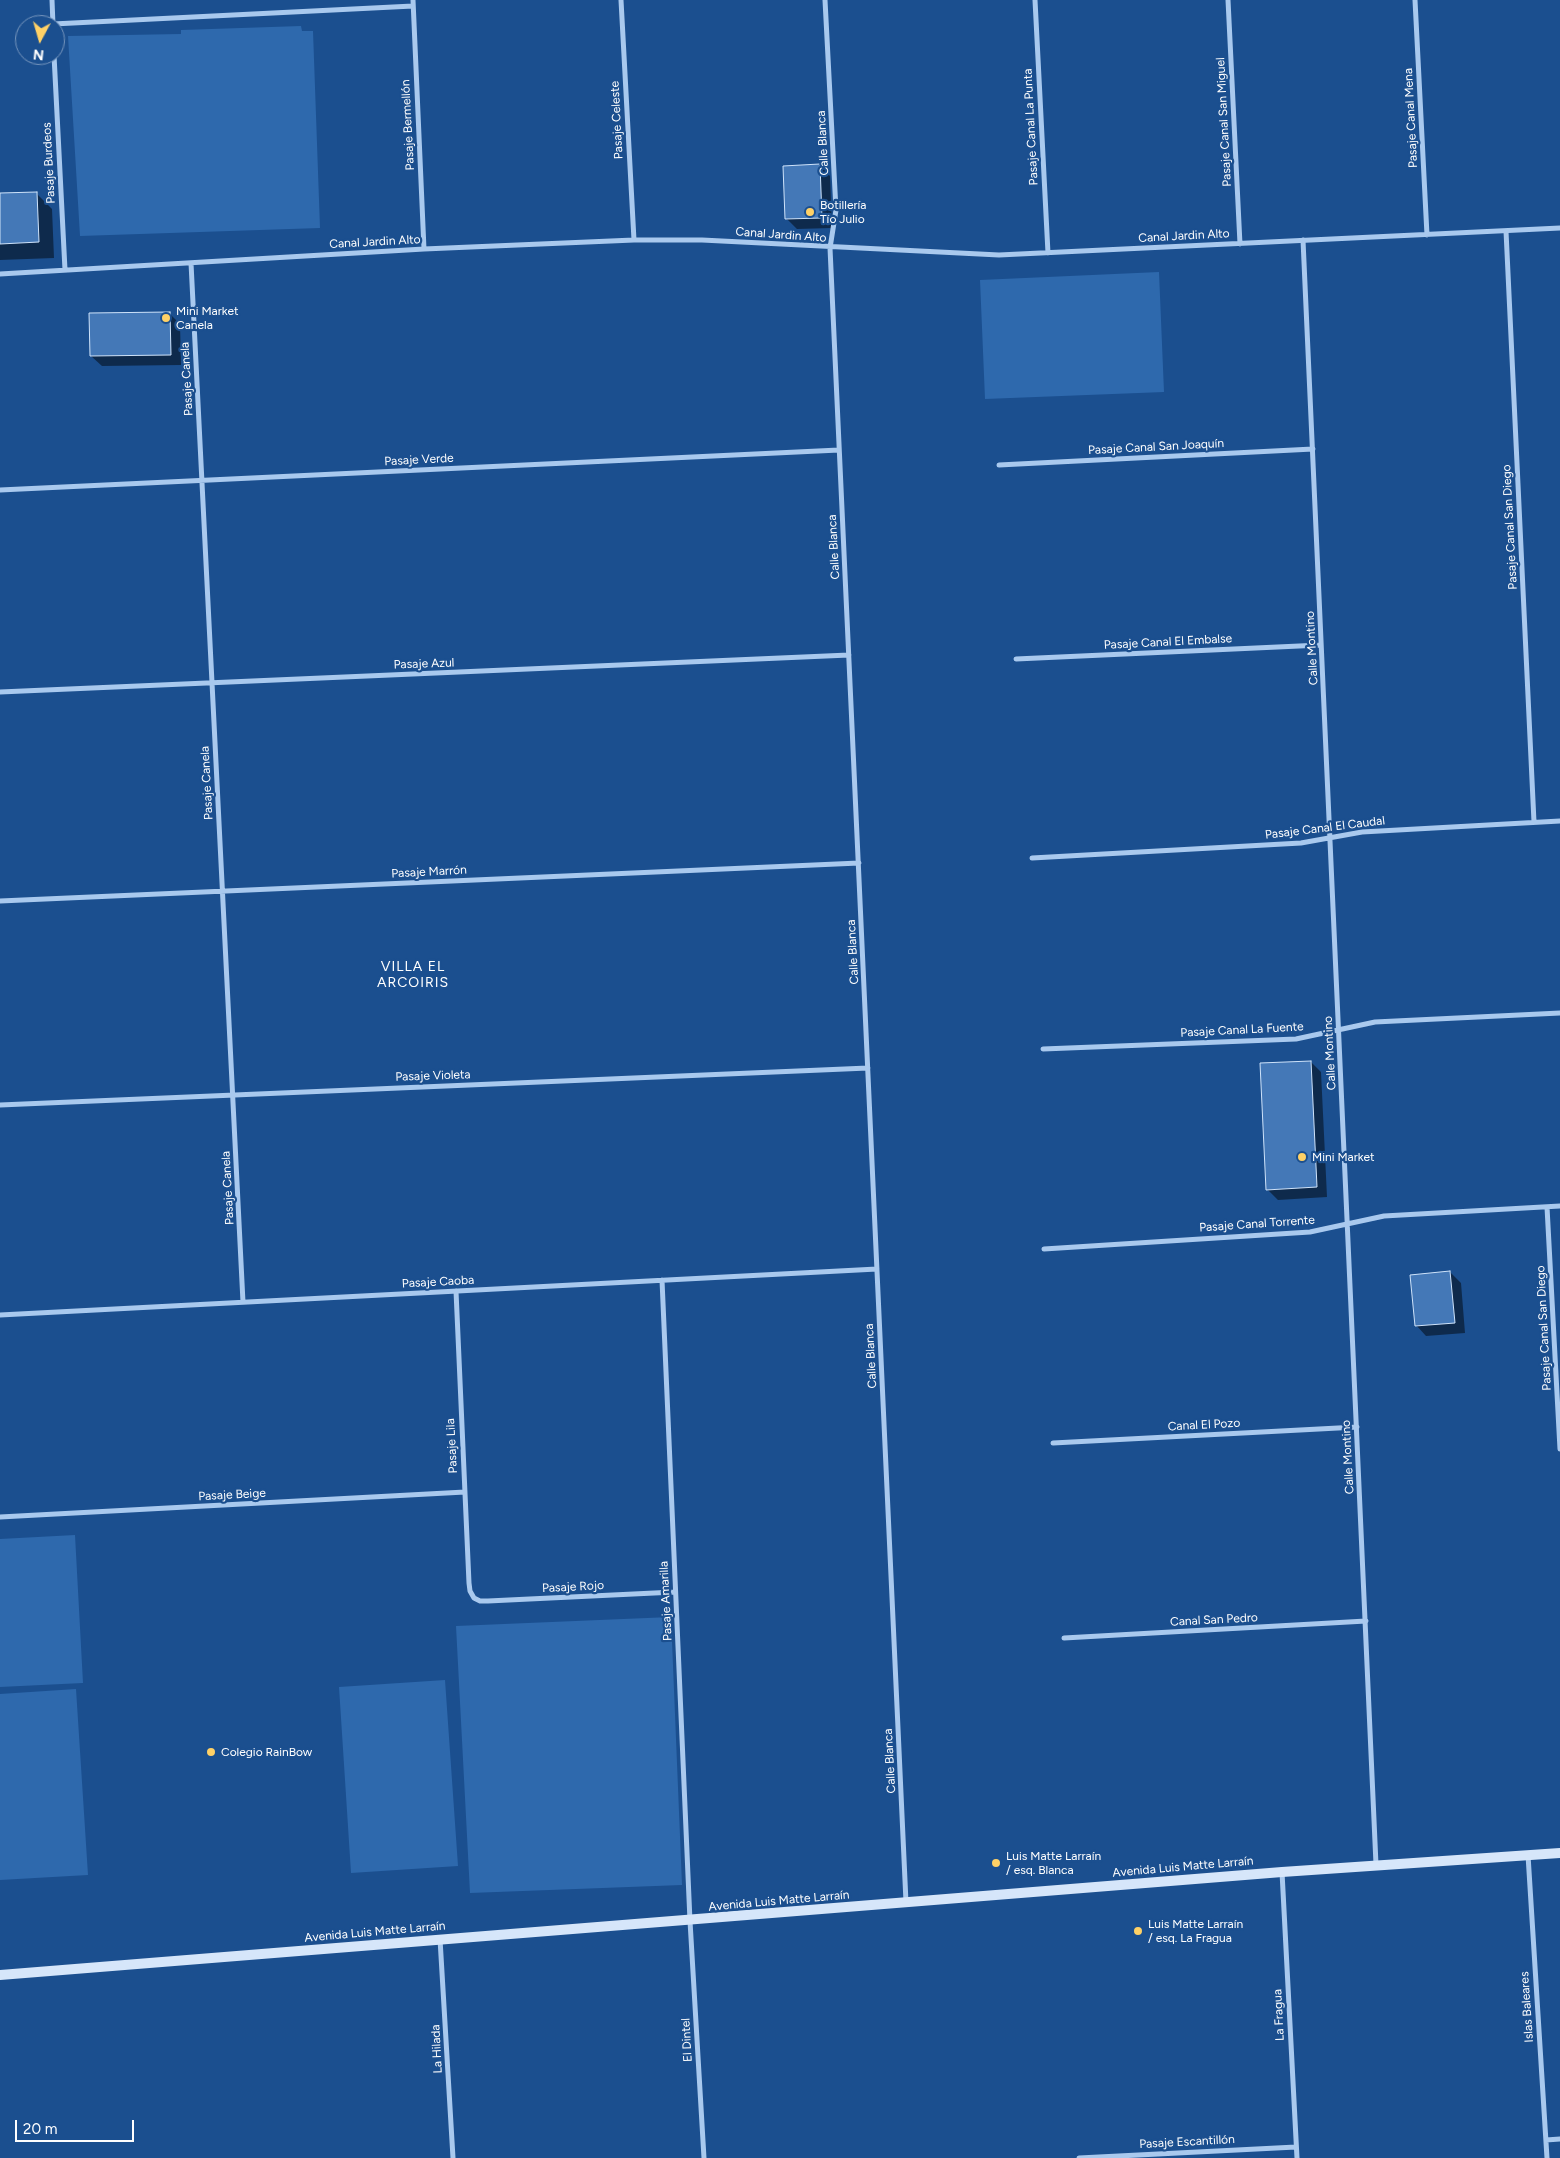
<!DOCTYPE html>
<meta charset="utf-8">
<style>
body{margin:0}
#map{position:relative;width:1560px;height:2158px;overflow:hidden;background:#1b4f8f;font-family:Figtree,sans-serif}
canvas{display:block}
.north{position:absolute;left:15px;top:15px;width:50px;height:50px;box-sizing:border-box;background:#1b4f8f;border:1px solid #7695bc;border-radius:50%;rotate:186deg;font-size:14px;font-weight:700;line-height:20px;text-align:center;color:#fff}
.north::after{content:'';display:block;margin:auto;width:18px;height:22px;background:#ffd166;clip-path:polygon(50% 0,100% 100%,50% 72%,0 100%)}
.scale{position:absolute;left:15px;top:2120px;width:119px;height:22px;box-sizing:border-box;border:2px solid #fff;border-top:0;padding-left:6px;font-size:15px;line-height:18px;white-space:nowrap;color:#fff;-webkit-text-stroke:4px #1b4f8f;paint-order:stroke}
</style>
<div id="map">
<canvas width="1560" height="2158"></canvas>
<div class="north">N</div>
<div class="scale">20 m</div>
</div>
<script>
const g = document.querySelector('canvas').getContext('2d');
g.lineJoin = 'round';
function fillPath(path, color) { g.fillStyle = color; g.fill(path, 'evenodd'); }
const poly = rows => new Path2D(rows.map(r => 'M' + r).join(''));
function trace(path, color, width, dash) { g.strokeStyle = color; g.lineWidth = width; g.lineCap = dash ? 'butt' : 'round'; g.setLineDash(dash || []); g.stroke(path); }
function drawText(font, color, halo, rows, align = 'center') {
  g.font = font + ' Figtree,sans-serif'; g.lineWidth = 4.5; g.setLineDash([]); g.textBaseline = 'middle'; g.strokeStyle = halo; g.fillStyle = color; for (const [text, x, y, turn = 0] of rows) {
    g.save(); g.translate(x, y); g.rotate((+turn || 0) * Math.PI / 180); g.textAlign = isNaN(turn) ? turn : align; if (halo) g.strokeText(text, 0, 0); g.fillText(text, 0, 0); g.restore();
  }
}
fillPath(poly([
 [301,26,302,31,313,31,320,228,80,236,68,36,181,34,181,30],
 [1159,272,1164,392,985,399,980,280],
 [75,1535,83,1683,0,1687,0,1539],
 [671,1617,682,1885,470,1893,456,1626],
 [445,1680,458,1866,351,1873,339,1687],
 [76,1689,88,1875,0,1880,0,1694]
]), '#2e69ad');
fillPath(poly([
 [820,165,830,176,832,228,797,229,786,218],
 [36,193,52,209,54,258,0,260,0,194],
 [169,313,180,324,181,365,102,366,91,356],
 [1311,1062,1321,1072,1327,1197,1278,1200,1267,1189],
 [1450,1272,1461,1283,1465,1333,1426,1336,1416,1325]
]), '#0007');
const building = poly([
 [820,164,822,218,785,219,783,166,820,164],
 [37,192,39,242,0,244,0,193,37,192],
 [170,312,171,355,90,356,89,313,170,312],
 [1311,1061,1317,1187,1266,1190,1260,1063,1311,1061],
 [1450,1271,1455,1323,1415,1326,1410,1275,1450,1271]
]);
fillPath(building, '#4478b7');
trace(building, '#cfe3fa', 1);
trace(poly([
 [52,0,53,25],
 [413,0,424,249],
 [621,0,634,240],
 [825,0,836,210,830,248,906,1902],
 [1035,0,1048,253],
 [1228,0,1240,244],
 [1415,0,1427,235],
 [53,24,413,6],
 [54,55,65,270],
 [1506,231,1534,822],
 [1303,240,1376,1864],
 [191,263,243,1302],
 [0,274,424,249,634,240,702,240,999,255,1560,228],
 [999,465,1313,449],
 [0,490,839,450],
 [1016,659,1321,645],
 [0,692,849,655],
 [1032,858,1301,843,1362,832,1560,821],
 [0,901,859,863],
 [1043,1049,1296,1039,1375,1022,1560,1013],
 [0,1105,868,1068],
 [1547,1207,1560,1449],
 [1044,1249,1310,1232,1384,1216,1560,1206],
 [662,1280,690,1921,704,2158],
 [456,1291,469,1583,470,1591,474,1598,480,1601,488,1601,675,1592],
 [0,1315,877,1269],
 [1053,1443,1357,1427],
 [0,1517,465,1492],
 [1064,1638,1366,1621],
 [1528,1855,1547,2158],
 [1282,1872,1297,2158],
 [440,1939,453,2158],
 [1546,2140,1560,2139],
 [1079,2158,1296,2147]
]), '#a9c9ee', 5);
trace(poly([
 [0,1975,1282,1872,1560,1853]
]), '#d6e6fa', 10);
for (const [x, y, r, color] of [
 [810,212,5,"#ffd166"],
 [166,318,5,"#ffd166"],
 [1302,1157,5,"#ffd166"],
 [211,1752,5,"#ffd166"],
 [996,1863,5,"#ffd166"],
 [1138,1931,5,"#ffd166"]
]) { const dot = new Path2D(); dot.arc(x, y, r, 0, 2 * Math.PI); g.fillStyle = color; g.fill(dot); trace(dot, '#1b4f8f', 2); }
drawText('12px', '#fff', '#1b4f8f', [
 ["Pasaje Canal Mena",1411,118,-93],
 ["Pasaje Celeste",617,120,-93],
 ["Pasaje Canal San Miguel",1224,122,-93],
 ["Pasaje Bermellón",408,125,-93],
 ["Pasaje Canal La Punta",1031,127,-93],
 ["Calle Blanca",823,143,-93],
 ["Pasaje Burdeos",49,163,-93],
 ["Canal Jardin Alto",781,235,4],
 ["Canal Jardin Alto",1184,236,-3],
 ["Canal Jardin Alto",375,242,-3],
 ["Pasaje Canela",187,379,-93],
 ["Pasaje Canal San Joaquín",1156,447,-3],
 ["Pasaje Verde",419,460,-3],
 ["Pasaje Canal San Diego",1510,527,-93],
 ["Calle Blanca",834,547,-93],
 ["Pasaje Canal El Embalse",1168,642,-3],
 ["Calle Montino",1312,648,-93],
 ["Pasaje Azul",424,664,-2],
 ["Pasaje Canela",207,783,-93],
 ["Pasaje Canal El Caudal",1325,828,-7],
 ["Pasaje Marrón",429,872,-3],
 ["Calle Blanca",853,952,-93],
 ["Pasaje Canal La Fuente",1242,1030,-3],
 ["Calle Montino",1330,1053,-93],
 ["Pasaje Violeta",433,1076,-2],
 ["Pasaje Canela",228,1188,-93],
 ["Pasaje Canal Torrente",1257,1224,-4],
 ["Pasaje Caoba",438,1282,-3],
 ["Pasaje Canal San Diego",1544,1328,-93],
 ["Calle Blanca",871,1356,-93],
 ["Canal El Pozo",1204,1425,-3],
 ["Pasaje Lila",452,1446,-93],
 ["Calle Montino",1348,1457,-93],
 ["Pasaje Beige",232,1495,-3],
 ["Pasaje Rojo",573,1587,-3],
 ["Pasaje Amarilla",666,1601,-93],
 ["Canal San Pedro",1214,1620,-3],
 ["Calle Blanca",890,1761,-93],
 ["Avenida Luis Matte Larraín",1183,1867,-5],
 ["Avenida Luis Matte Larraín",779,1901,-5],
 ["Avenida Luis Matte Larraín",375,1932,-5],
 ["Islas Baleares",1527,2007,-94],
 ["La Fragua",1279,2015,-93],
 ["El Dintel",687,2040,-93],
 ["La Hilada",437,2049,-93],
 ["Pasaje Escantillón",1187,2142,-3]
]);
drawText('12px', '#fff', '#1b4f8f', [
 ["Botillería",820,205],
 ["Tío Julio",820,219],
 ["Mini Market",176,311],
 ["Canela",176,325],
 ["Mini Market",1312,1157],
 ["Colegio RainBow",221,1752],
 ["Luis Matte Larraín",1006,1856],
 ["/ esq. Blanca",1006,1870],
 ["Luis Matte Larraín",1148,1924],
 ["/ esq. La Fragua",1148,1938]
], 'left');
g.letterSpacing = '1px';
drawText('14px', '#fff', '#1b4f8f', [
 ["VILLA EL",413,967],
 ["ARCOIRIS",413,983]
]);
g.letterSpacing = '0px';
</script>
